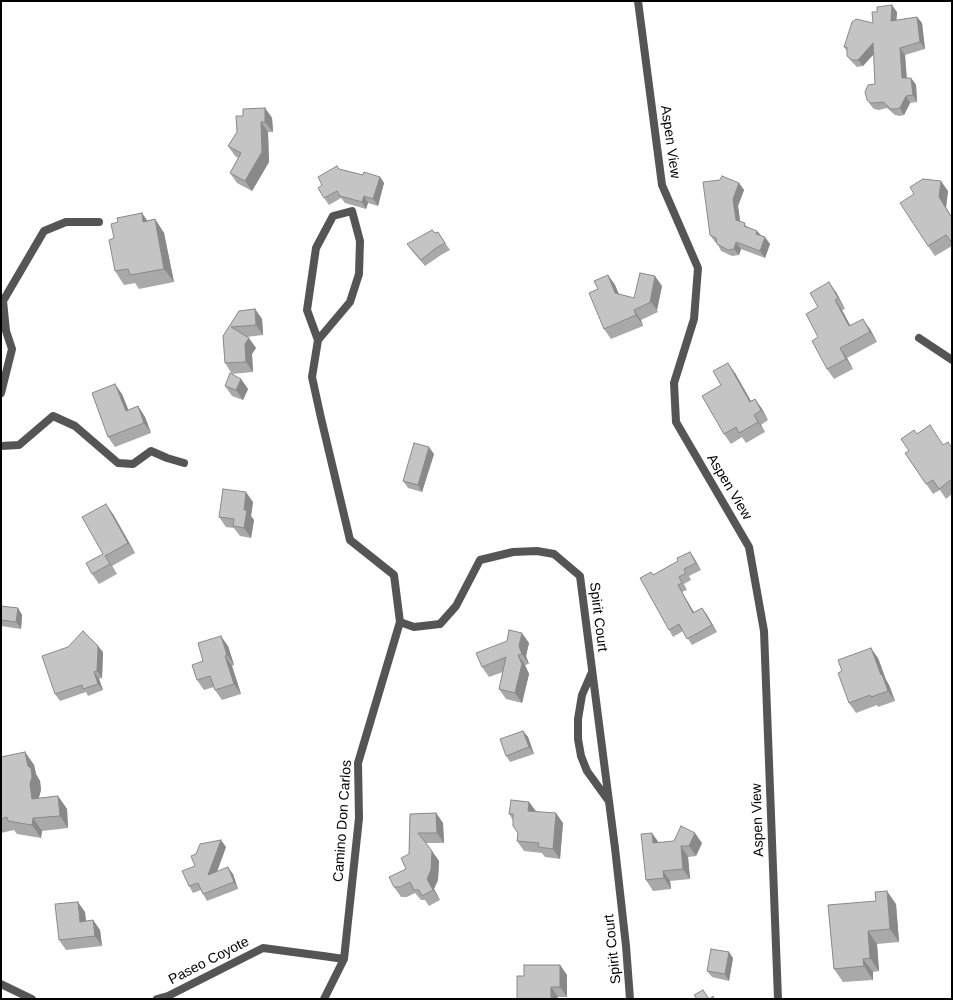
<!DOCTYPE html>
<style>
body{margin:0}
#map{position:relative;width:953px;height:1000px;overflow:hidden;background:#fff;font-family:Helvetica,sans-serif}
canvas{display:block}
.frame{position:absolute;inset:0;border:2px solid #000;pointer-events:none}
</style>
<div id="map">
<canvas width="953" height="1000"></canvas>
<div class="frame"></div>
</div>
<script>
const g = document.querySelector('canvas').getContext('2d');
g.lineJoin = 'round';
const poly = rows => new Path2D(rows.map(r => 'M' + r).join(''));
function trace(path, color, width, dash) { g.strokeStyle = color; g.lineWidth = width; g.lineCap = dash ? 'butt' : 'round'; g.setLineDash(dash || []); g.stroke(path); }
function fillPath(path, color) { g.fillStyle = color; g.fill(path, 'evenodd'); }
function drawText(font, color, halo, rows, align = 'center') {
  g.font = font + ' Helvetica,sans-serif'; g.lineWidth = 3; g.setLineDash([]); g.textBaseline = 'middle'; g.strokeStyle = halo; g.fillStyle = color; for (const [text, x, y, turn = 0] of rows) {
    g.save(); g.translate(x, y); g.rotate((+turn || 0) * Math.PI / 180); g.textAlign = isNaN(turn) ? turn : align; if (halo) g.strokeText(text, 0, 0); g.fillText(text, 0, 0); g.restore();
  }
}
trace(poly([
 [638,1,662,185,698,268,694,319,674,383,676,422,749,547,764,631,778,999],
 [919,338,952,360],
 [318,340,350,302,359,274,360,241,352,211,333,216,316,248,307,310,318,340,312,377,321,418,350,540,394,575,400,622,358,763,359,818,344,959,324,999],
 [1,393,12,349,6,331,3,301,44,231,66,222,99,222],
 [1,446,19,445,53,416,75,426,118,463,133,464,151,451,167,458,184,463],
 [400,622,414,627,440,624,456,606,480,560,513,552,537,551,554,554,580,576,615,848,626,946,630,999],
 [592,672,582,695,578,719,578,739,581,756,587,771,608,800],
 [1,984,32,999],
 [157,999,168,996,263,948,323,956,344,959]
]), '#555', 8);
fillPath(poly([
 [897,12,896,20,917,17,922,23,925,49,905,55,907,78,911,78,916,85,917,102,910,103,904,115,900,116,895,115,887,108,879,110,874,109,872,107,867,100,875,84,874,54,863,66,857,67,852,62,847,56,847,51,844,47,873,23],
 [265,108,272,118,273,132,268,132,269,162,252,191,237,183,230,173,238,158,235,156,228,146,237,132,243,116],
 [339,169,363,175,380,177,384,183,378,206,368,203,366,209,345,203,341,198,329,205,324,198,322,185],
 [739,183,744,190,738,206,740,221,748,227,757,231,770,244,765,258,741,249,739,255,732,256,721,251,717,243,715,242,710,235],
 [948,191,946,207,952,218,952,246,935,256,928,246],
 [155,219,164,233,174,282,139,289,135,283,124,285,115,271,114,238,147,221],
 [438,232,450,250,441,255,425,266,412,251,407,244],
 [608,275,615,285,619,294,634,298,662,286,657,310,658,312,641,320,643,326,611,339,604,329,598,289],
 [836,292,845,309,842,310,850,326,870,329,877,342,847,358,853,369,834,379,827,369,818,307],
 [255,309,262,319,263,335,246,337,256,348,252,354,253,372,232,374,225,363,223,336,239,311],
 [735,373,751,401,755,399,762,409,768,420,761,425,765,432,746,443,742,437,731,444,724,434,721,385],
 [241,379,248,389,243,400,232,396,225,386],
 [122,394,128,410,138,406,145,417,151,433,115,447,108,437],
 [917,434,943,445,952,448,952,494,946,499,940,490,933,494,905,453,909,451],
 [434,454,422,492,408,488,403,481],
 [253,502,251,516,254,520,251,538,240,536,234,528,226,527,219,517],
 [113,514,135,553,112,566,117,574,99,584,92,574,103,554],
 [690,552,694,558,701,570,689,576,691,580,684,584,687,590,682,592,694,612,702,608,707,615,717,632,692,645,683,631,673,637,669,630,651,572,653,575,678,561],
 [1,606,18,608,22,615,21,629,1,626],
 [507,641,529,643,526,656,529,664,525,665,529,674,522,703,506,699,499,689,503,672,489,677,482,667],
 [228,646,234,665,232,666,241,694,222,700,215,690,214,687,204,690,197,680,203,661],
 [103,652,102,678,99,679,103,690,88,696,86,692,60,701,55,694],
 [878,658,886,680,889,685,895,701,878,707,877,705,856,713,849,703],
 [523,731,528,737,534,754,510,762,506,756],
 [25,752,34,765,36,774,40,781,41,790,39,797,39,798,58,796,67,809,68,828,42,831,41,838,17,834,14,830,1,833,1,757],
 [529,802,536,811,563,823,560,859,545,857,542,853,524,851,517,841,518,833,513,820,509,814],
 [436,813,443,823,444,843,426,843,439,861,438,880,434,889,440,900,429,906,425,900,421,900,415,893,407,897,401,897,394,887,406,869,409,854,410,814],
 [652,833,658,842,702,843,696,856,688,857,690,879,670,881,671,889,653,891,646,880],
 [226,847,217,872,233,874,238,889,207,901,203,894,201,890,193,893,189,886,195,866],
 [896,904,899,942,877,944,879,971,873,972,873,980,843,982,834,969,828,905],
 [85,912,86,921,93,920,100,930,102,946,66,950,59,940],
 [733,958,729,981,712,977,707,971],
 [560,965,567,975,567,997,558,997,524,976]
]), '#a9a9a9');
fillPath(poly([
 [892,5,897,12,896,28,891,21],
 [917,17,922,23,925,49,920,42],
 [873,43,878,49,863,66,858,60],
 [900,48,905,55,907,85,902,78],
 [911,78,916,85,917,102,913,95],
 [906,96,910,103,904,115,900,108],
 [265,108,272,118,273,132,265,122],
 [261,122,268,132,269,162,252,191,245,181],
 [380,177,384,183,378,206,373,199],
 [941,181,948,191,946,207,952,218,939,197],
 [739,183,744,190,738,206,741,227,736,220,733,199],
 [364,196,368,203,366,209,362,202],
 [142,213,151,226,143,222],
 [155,219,164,233,174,282,164,269],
 [757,231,762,237,756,234],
 [765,237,770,244,765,258,760,251],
 [736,242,741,249,739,255,734,249],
 [608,275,615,285,622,303,615,293],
 [655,276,662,286,657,310,651,302,650,302],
 [829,282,836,292,845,309,838,298],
 [835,300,842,310,856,336,849,326],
 [255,309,262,319,263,335,256,325],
 [634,310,641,320,643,326,636,315],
 [863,319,870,329,877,342,870,332],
 [249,338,256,348,252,354,253,372,246,362,245,344],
 [840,348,847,358,853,369,846,359],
 [728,363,735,373,757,412,750,402],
 [241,379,248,389,243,400,236,390],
 [115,384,122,394,133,421,126,411],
 [755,399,762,409,768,420,761,410],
 [138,406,145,417,151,433,144,423],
 [754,415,761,425,765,432,758,422],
 [429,447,434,454,422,492,418,485],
 [246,492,253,502,251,516,254,520,251,538,244,528,244,510],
 [106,504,113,514,135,553,128,543],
 [690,552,694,558,701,570,696,563],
 [105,556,112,566,117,574,110,564],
 [678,585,698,620,693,613],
 [18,608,22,615,21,629,16,622],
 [702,608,707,615,717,632,712,625],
 [522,633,529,643,526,656,529,664,522,654,519,646],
 [221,636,228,646,234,665,227,655],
 [98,646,103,652,102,678,97,671],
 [871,648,878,658,886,680,889,685,895,701,888,691,881,675],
 [518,655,525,665,529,674,522,703,515,693],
 [225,656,232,666,241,694,234,684],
 [94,672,99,679,103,690,98,684],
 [523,731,528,737,534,754,529,747],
 [25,752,34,765,36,774,40,781,41,790,39,797,41,811,32,799],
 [58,796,67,809,68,828,60,816],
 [529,802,536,812,528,811],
 [436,813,443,823,444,843,437,833],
 [556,813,563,823,560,859,553,849],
 [33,818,42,831,41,838,32,825],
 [652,833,659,843,653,843],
 [695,833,702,843,696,856,689,846],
 [221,840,226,847,213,882,208,875],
 [681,846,688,857,690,879,683,869],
 [432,851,439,861,438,880,434,889,440,900,433,890,427,879],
 [228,867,233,874,238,889,234,882],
 [663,871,670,881,671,889,664,878],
 [887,891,896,904,899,942,890,929],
 [78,902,85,912,87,932,80,922],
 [93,920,100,930,102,946,95,936],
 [868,931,877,944,879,971,870,958],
 [729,952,733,958,729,981,725,974],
 [863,959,873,972,873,980,864,966],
 [560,965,567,975,567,997,560,987],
 [551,987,558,997,558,999,551,999]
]), '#898989');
const building = poly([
 [892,5,891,21,917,17,920,42,900,48,902,78,911,78,913,95,906,96,900,108,896,109,891,109,883,102,874,103,870,103,867,100,865,92,868,85,875,84,873,43,858,60,852,60,847,56,847,47,844,47,852,22,856,19,873,23,872,12,877,12,877,7,892,5],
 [265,108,265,122,261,122,262,152,245,181,230,173,241,153,228,146,237,132,236,116,243,116,243,109,265,108],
 [337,166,339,169,363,175,364,172,380,177,373,199,364,196,362,202,340,196,337,191,324,198,318,188,322,185,318,177,337,166],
 [722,176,739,183,733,199,736,220,745,223,744,226,757,231,756,234,765,237,760,251,736,242,734,249,728,250,717,244,716,238,710,235,703,182,720,180,722,176],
 [923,179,941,181,939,197,952,218,952,243,946,235,928,246,900,203,914,194,910,187,923,179],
 [142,213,143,222,155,219,164,269,130,275,128,269,115,271,109,240,114,238,111,224,118,222,117,218,142,213],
 [432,230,435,233,438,232,445,243,436,248,421,260,407,244,432,230],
 [640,273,655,276,650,302,651,302,634,310,636,315,604,329,589,293,598,289,594,281,608,275,615,293,634,298,640,273],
 [829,282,838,298,835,300,849,326,863,319,870,332,840,348,846,359,827,369,812,341,818,337,806,314,818,307,810,293,829,282],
 [255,309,256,325,231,327,249,338,245,344,246,362,225,363,223,336,239,311,255,309],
 [728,363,750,402,755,399,761,410,754,415,758,422,739,433,736,427,724,434,702,396,721,385,713,371,728,363],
 [230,373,241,379,236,390,225,386,230,373],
 [115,384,126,411,138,406,144,423,108,437,92,393,115,384],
 [930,425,943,445,948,442,952,448,952,479,939,489,933,480,926,484,905,453,909,451,901,439,914,430,917,434,930,425],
 [414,443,429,447,418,485,403,481,414,443],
 [223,489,246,492,244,510,247,510,244,528,233,526,234,519,219,517,223,489],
 [106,504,128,543,105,556,110,564,92,574,86,563,103,554,82,517,106,504],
 [690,552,696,563,684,569,686,573,679,577,682,583,678,585,693,613,702,608,712,625,687,639,679,624,669,630,640,578,651,572,653,575,678,561,677,558,690,552],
 [1,606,18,608,16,622,1,620,1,606],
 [509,630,522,633,519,646,522,654,518,655,522,664,515,693,499,689,506,657,482,667,476,653,507,641,509,630],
 [83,631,98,646,97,671,94,672,98,684,83,689,82,685,55,694,42,656,68,647,83,631],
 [221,636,227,655,225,656,234,684,215,690,210,676,197,680,192,665,203,661,198,643,221,636],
 [871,648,881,675,882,674,888,691,871,697,870,695,849,703,838,673,842,671,838,660,871,648],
 [523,731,529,747,506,756,500,739,523,731],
 [25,752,28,766,31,768,32,777,30,784,32,799,58,796,60,816,33,818,32,825,8,821,7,817,1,819,1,757,25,752],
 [511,800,529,802,528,811,556,813,553,849,538,847,539,843,517,841,518,833,513,826,513,814,509,814,511,800],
 [436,813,437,833,418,833,432,851,431,870,427,879,433,890,422,896,419,890,414,890,410,882,400,887,394,887,389,877,406,869,401,858,409,854,410,814,436,813],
 [681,826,695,833,689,846,681,846,683,869,663,871,664,878,646,880,641,834,652,833,653,843,674,841,681,826],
 [221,840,208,875,228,867,234,882,203,894,198,883,189,886,182,871,195,866,191,856,196,854,200,844,221,840],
 [887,891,890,929,868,931,870,958,863,959,864,966,834,969,828,905,876,901,875,892,887,891],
 [78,902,80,922,93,920,95,936,59,940,55,904,78,902],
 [711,949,729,952,725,974,707,971,711,949],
 [524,965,560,965,560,987,551,987,551,999,517,999,517,976,524,976,524,965],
 [703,990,709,999,713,996,714,999,695,999,696,998,694,995,703,990]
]);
fillPath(building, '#c4c4c4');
trace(building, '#898989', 1);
drawText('14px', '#000', '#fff', [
 ["Aspen View",670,142,82],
 ["Aspen View",729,487,59],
 ["Spirit Court",598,617,83],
 ["Aspen View",758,820,-92],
 ["Camino Don Carlos",343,821,-86],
 ["Spirit Court",613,949,-96],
 ["Paseo Coyote",209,961,-27]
]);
</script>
